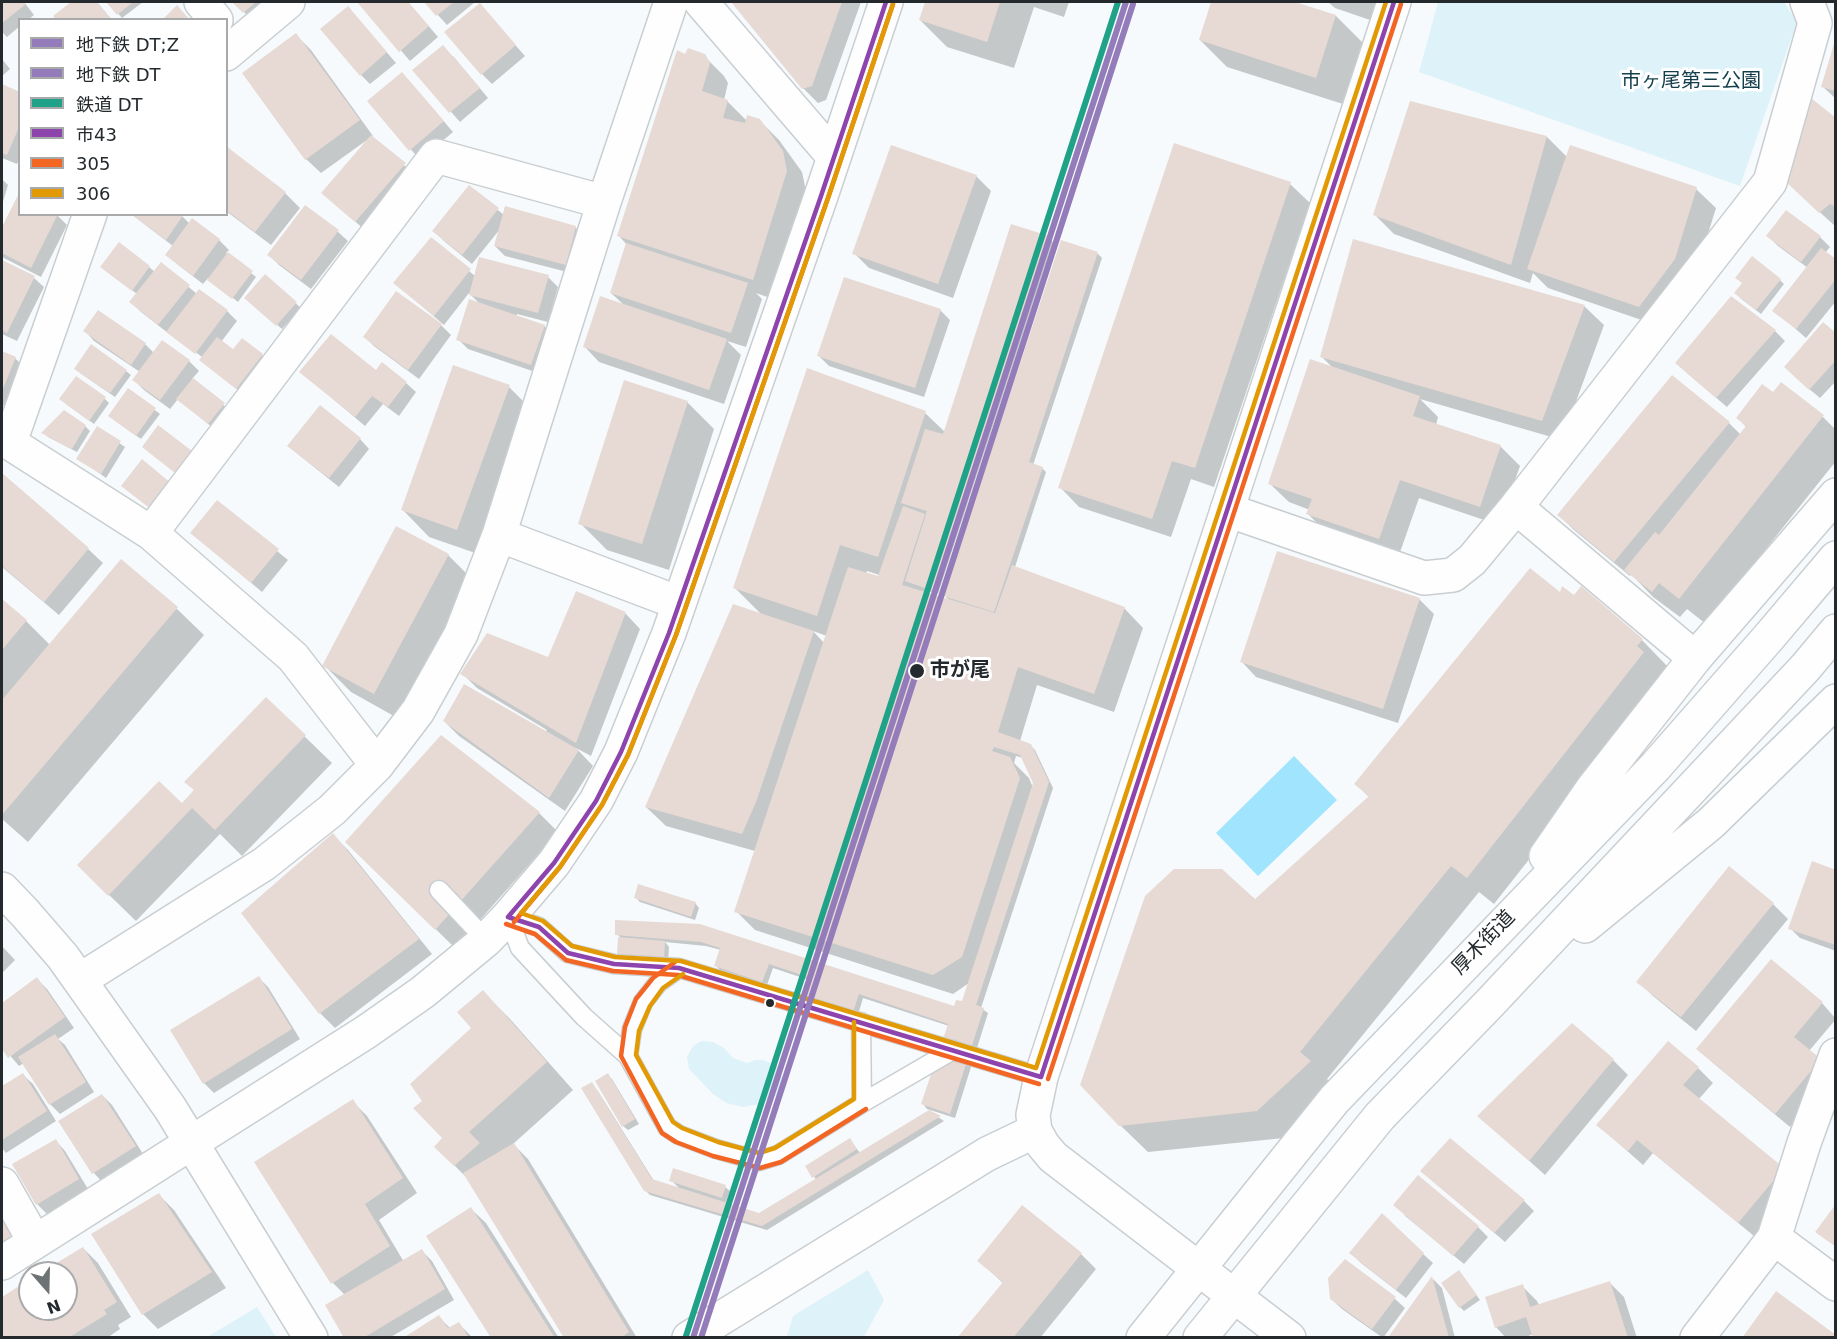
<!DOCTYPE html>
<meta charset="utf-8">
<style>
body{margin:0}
#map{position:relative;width:1837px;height:1339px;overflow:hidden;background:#f6fafc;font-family:"DejaVu Sans","Noto Sans JP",sans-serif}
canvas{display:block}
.frame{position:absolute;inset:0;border:3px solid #23292c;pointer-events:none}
.legend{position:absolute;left:18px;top:18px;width:210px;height:198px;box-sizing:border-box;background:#fff;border:2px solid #a7a9ab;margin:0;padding:8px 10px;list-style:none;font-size:18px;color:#23292c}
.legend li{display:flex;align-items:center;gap:12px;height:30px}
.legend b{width:30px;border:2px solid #a7a9ab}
.north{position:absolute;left:18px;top:1261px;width:60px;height:60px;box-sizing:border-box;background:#fff;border:2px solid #a7a9ab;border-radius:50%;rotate:160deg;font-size:16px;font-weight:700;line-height:24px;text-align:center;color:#23292c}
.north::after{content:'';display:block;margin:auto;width:21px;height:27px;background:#6d7275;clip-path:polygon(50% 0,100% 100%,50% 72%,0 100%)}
</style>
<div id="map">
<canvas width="1837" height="1339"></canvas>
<div class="frame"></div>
<ul class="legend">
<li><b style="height:8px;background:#937cb9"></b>地下鉄 DT;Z</li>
<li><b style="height:8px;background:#937cb9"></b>地下鉄 DT</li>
<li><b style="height:8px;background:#20a288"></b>鉄道 DT</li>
<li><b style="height:8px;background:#8e44ad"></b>市43</li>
<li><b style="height:8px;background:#f26522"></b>305</li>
<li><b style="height:8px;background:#e29a04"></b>306</li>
</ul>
<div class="north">N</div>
</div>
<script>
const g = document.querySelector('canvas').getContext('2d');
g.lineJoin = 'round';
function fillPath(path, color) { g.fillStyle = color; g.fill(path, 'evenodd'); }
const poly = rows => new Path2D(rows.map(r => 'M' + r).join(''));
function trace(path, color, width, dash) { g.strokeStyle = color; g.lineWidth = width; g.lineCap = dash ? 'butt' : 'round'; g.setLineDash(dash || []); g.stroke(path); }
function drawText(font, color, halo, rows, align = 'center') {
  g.font = font + ' "DejaVu Sans","Noto Sans JP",sans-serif'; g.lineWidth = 6; g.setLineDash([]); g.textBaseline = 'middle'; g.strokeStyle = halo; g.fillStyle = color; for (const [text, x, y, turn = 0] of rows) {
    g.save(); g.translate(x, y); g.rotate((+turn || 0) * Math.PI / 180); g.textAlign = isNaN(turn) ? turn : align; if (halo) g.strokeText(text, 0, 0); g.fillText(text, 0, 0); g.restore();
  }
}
fillPath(poly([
 [1438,2,1784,2,1797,22,1740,186,1419,72],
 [701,1041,713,1042,724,1048,733,1058,747,1063,755,1060,763,1060,776,1065,780,1070,785,1087,776,1096,761,1104,743,1107,726,1103,713,1094,689,1069,687,1057,693,1046],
 [868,1270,884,1300,864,1337,787,1337,793,1316],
 [257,1307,276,1337,207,1337]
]), '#def2f9');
fillPath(poly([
 [1294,756,1337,800,1258,876,1216,833]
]), '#a1e4fd');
fillPath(poly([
 [2,2,24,2,34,15,28,20,20,20,20,26,7,37,2,32],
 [73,2,97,2,112,20,58,20,55,16],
 [108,2,143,2,122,18],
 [234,2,277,2,254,22],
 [359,2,408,2,438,37,410,61],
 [426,2,475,2,447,25],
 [733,2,861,2,826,100,818,103,803,88],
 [926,2,1069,2,1064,17,1034,7,1014,68,947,47,920,20],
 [1213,2,1290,2,1336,16,1363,43,1343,104,1227,67,1200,40],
 [1328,2,1376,2,1370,20,1335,8],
 [480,5,525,56,492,84,482,74],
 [357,18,396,63,370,84,361,75],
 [296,35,311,50,373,136,372,137,414,174,366,231,333,202,367,140,321,173,306,159],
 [1836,40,1836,99,1822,86],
 [453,56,488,98,460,122,414,70],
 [686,56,704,56,724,76,728,83,724,100,727,101,747,121,759,120,779,140,802,172,806,191,773,299,756,293,762,299,746,347,727,341,741,355,724,404,599,362,585,347,625,306,611,293,627,245,619,236],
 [2,59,10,69,2,76],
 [411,83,453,132,420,160,369,101],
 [2,86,20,93,20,157,17,164,2,158],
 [1836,120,1836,226,1835,226,1802,196],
 [1547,137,1567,157,1696,189,1716,208,1694,279,1659,326,1548,288,1533,273,1530,283,1394,234,1374,214],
 [226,148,285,193,300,208,271,245,226,211],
 [976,176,991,191,953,298,869,268,854,253],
 [2,179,8,185,2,205],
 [1290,184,1310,203,1214,487,1191,479,1171,537,1079,507,1060,487],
 [469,187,504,215,576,228,585,237,575,274,505,256,495,246,500,229,472,264,444,241,434,231],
 [19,196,20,214,56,214,67,225,41,277,2,257,2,231],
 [306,207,338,232,348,241,311,289,279,265,269,255],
 [1786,212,1820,237,1830,247,1825,253,1836,261,1836,301,1806,338,1774,310,1808,268,1778,246,1768,236],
 [131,214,180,214,190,224,193,220,219,240,229,250,226,253,256,277,238,302,208,278,203,284,177,264,167,255,173,246],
 [1048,238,1053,242,938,594,926,590,925,593,951,602,945,596,1062,242,1098,254,1102,258,1033,465,1042,468,1046,472,1015,567,1124,608,1143,628,1114,712,1037,685,1020,741,1030,745,1035,750,1053,788,981,1008,988,1013,955,1118,927,1109,923,1104,949,1026,863,998,858,1015,812,1000,808,995,812,981,773,968,767,985,720,970,716,966,721,950,706,946,665,942,669,947,668,962,623,958,618,954,620,937,617,934,700,926,955,1008,962,1003,969,983,953,994,755,930,736,911,755,851,666,826,646,807,763,616,735,588,925,413,945,432],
 [867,571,879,575,878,578,866,574],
 [813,631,827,636,824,643],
 [1016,756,1023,758,1035,783,1033,788,1029,778,1014,763],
 [431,240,475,276,548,277,558,287,548,322,517,314,516,316,544,326,554,336,541,374,468,349,458,339,481,305,469,293,444,325,395,283],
 [2,261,34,278,44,287,17,341,2,334],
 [161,264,197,294,227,311,237,321,221,342,233,351,262,355,271,365,247,397,211,369,201,360,202,357,177,338,177,340,141,312,131,302,137,294,107,271,149,267,155,272],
 [265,276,301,308,282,329,250,302],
 [1780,280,1784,284,1761,314,1740,298,1743,284],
 [1731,298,1775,331,1785,341,1727,407,1687,373],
 [1584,306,1604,325,1562,440,1420,399,1438,417,1436,425,1500,446,1520,466,1499,525,1419,498,1398,558,1327,533,1308,514,1310,510,1289,502,1269,483,1334,369,1321,356],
 [940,310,950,320,924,397,829,366,819,356],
 [441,325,451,335,419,379,374,346,365,337],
 [85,331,145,344,154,353,189,361,199,371,192,379,228,409,213,428,178,399,170,409,144,390,134,380,140,372,94,341],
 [1836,335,1836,381,1820,398,1795,377],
 [2,353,15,358,25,368,8,408,2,405],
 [126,371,131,375,115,397,80,373],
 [301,372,376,372,406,383,416,392,399,416,383,404,365,426],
 [509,387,536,414,484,556,429,537,403,510],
 [128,390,160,414,141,439,114,420],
 [1773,394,1823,417,1836,430,1836,461,1706,624,1687,609,1680,617,1653,597,1631,574,1630,576,1574,530,1559,515,1729,423,1741,435,1747,428,1738,418],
 [105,399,109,403,94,424,66,404],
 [687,402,714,429,669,570,607,550,580,523],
 [85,426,90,431,77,452,48,437,44,433],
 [97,428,125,447,106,478,78,458],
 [360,439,369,449,339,487,299,455,289,446],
 [2,475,88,549,103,563,59,615,2,567],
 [217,502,288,560,262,592,192,533],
 [448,555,475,582,401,720,351,692,324,665],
 [576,593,626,614,640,629,591,756,576,748,593,766,565,811,459,736,444,721,545,732,547,730,477,688,462,673,549,658],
 [1561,595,1642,640,1668,667,1670,680,1494,904,1479,892,1327,1079,1336,1089,1284,1138,1148,1152,1120,1125,1369,797,1356,784],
 [1419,599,1434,614,1398,723,1256,677,1242,662],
 [2,601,26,621,50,645,177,609,204,635,28,842,2,819],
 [266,699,332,763,242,856,220,834,136,921,106,892,182,805],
 [539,813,558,832,455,948,347,842],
 [333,835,348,850,432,954,335,1028,320,1013],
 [1836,871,1836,951,1800,938,1790,928],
 [635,897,695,903,699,908,695,920,640,902],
 [1773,904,1788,919,1696,1031,1653,996,1638,981],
 [2,946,15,960,2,973],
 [259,978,268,987,300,1039,214,1093,204,1083,172,1031],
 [37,979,47,989,74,1028,58,1039,65,1045,94,1092,60,1114,50,1104,24,1063,19,1066,2,1046,2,1005],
 [483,992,510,1019,573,1090,513,1144,528,1159,637,1338,566,1338,469,1180,436,1147,444,1138,424,1101,473,1029],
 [1822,1003,1836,1019,1809,1051,1834,1075,1790,1127,1713,1063,1698,1049],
 [1613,1060,1628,1075,1545,1175,1479,1116],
 [1698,1068,1713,1083,1698,1100,1798,1184,1754,1236,1653,1153,1643,1165,1598,1125],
 [23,1075,33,1084,56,1121,6,1153,2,1148,2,1088],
 [607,1075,612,1079,639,1124,628,1130,623,1126],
 [596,1088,654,1181,680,1189,671,1180,725,1187,730,1191,725,1204,759,1215,817,1180,814,1177,850,1140,860,1153,929,1111,944,1121,767,1230,650,1195,645,1190],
 [102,1095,112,1105,145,1157,103,1183,94,1173,61,1122],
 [352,1101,367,1116,417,1193,379,1220,404,1262,422,1251,432,1261,454,1300,389,1338,346,1338,345,1295,333,1283],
 [56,1141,65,1151,88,1189,47,1214,37,1204],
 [1422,1171,1524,1201,1534,1211,1505,1242],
 [159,1195,174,1210,226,1288,158,1329,143,1314,93,1234],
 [1023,1207,1081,1254,1096,1269,1040,1338,959,1338,1003,1283,979,1261],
 [471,1209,486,1223,559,1338,493,1338],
 [1404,1215,1478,1227,1488,1237,1464,1264],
 [83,1248,98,1263,131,1317,118,1325,120,1329,107,1338,2,1338,2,1298,30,1281,30,1309,66,1309,66,1273,43,1273],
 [1351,1253,1423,1254,1433,1263,1406,1298,1361,1263],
 [1345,1261,1395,1299,1405,1308,1383,1338,1342,1309,1331,1299],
 [1463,1277,1480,1300,1464,1311,1460,1307],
 [1433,1279,1442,1288,1455,1338,1393,1338],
 [1609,1282,1624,1297,1637,1338,1534,1338,1533,1334,1524,1338,1506,1338,1496,1327,1522,1286,1537,1301,1539,1305],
 [439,1317,450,1328,459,1324,473,1338,406,1338]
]), '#0003');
fillPath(poly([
 [2,2,24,2,26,4,2,23],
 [71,2,97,2,110,18,108,20,56,20,53,16],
 [106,2,133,2,117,15],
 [232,2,256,2,243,13],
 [357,2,408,2,429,26,399,52],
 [424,2,454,2,436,16],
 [731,2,842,2,812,86,802,89],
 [925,2,1000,2,987,42,919,20],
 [1211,2,1295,2,1336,15,1316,78,1199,40],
 [480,3,516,45,481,75,444,32],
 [177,5,190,20,162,20],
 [348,6,387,52,360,76,320,29],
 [296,33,360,120,305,160,242,73],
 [1836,37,1836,91,1821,87],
 [443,45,480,88,449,113,412,70],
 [688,48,705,54,710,63,702,91,728,100,723,118,745,123,747,115,760,119,783,151,787,171,753,280,617,236,677,50,685,54],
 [402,72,444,121,409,151,367,101],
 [2,84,20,92,20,125,7,155,2,153],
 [1811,98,1836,118,1836,207,1830,204,1819,213,1785,181],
 [1410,101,1547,136,1511,265,1373,215],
 [371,135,406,163,355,222,321,193],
 [1174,143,1291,182,1195,468,1172,461,1152,519,1058,488],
 [891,145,977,175,938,284,852,254],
 [1570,145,1697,187,1675,259,1639,307,1527,269],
 [226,146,286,192,255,232,226,210],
 [469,185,499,208,462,255,432,231],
 [20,191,20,214,58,214,31,268,2,253,2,227],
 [305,205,339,230,301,280,267,255],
 [505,206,576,226,566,265,494,246],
 [1786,210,1821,236,1801,262,1766,236],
 [131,214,184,214,166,240],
 [192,218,220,239,193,276,165,255],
 [1011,224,1049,236,934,591,905,581,927,511,901,503,925,429,943,434],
 [431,237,471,269,434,316,393,283],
 [1353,239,1585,305,1542,421,1320,357],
 [1061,240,1098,252,1029,462,1043,467,994,612,943,596],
 [119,242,150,266,132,291,100,267],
 [626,243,748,283,731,333,610,293],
 [1821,248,1836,259,1836,279,1796,329,1772,311],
 [228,252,253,271,232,299,207,280],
 [1752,256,1781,279,1756,310,1734,293,1742,283,1735,278],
 [479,257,549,275,538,313,469,295],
 [2,260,35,276,7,333,2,330],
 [161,262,190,285,158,325,129,302],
 [265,274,297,302,276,326,244,298],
 [844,277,941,309,915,388,817,356],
 [199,289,228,310,195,354,166,332],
 [396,291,442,324,408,370,363,337],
 [600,296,727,339,709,390,583,347],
 [1731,296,1776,330,1716,398,1675,363],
 [469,299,545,325,531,365,456,340],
 [98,310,146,343,131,365,83,331],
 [1823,322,1836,333,1836,360,1809,390,1784,367],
 [331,334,376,370,382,362,407,382,388,407,372,396,355,417,299,372],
 [217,337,233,349,242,338,263,354,236,389,199,360],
 [162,340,190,360,160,400,132,380],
 [91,344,127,370,110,393,74,369],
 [2,351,16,357,2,391],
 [1310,359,1420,396,1413,416,1501,445,1480,507,1400,480,1379,539,1306,514,1312,499,1268,484],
 [453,365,510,385,457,530,401,510],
 [807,368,926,411,878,557,840,545,817,616,733,588],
 [1672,375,1730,422,1614,562,1557,515],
 [76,376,106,397,89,421,59,399],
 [193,378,225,403,208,424,176,399],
 [624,380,688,401,642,544,578,524],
 [1781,382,1824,415,1679,599,1659,583,1652,592,1624,570,1655,532,1659,535,1746,426,1736,418,1762,384,1773,392],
 [128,388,156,408,136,436,108,416],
 [320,405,361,438,329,478,287,446],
 [64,410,86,425,72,449,41,433],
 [158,425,192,451,175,473,142,447],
 [97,426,121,441,101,474,76,459],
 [142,459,172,484,152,510,121,486],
 [2,473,89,548,44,602,2,566],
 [217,500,279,549,251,583,190,533],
 [903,506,925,514,902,585,995,613,1012,565,1125,607,1094,694,1018,667,998,732,1031,744,1049,782,976,1005,984,1008,950,1114,921,1104,948,1024,859,994,853,1012,806,996,811,978,769,964,762,982,714,966,720,948,701,942,615,935,615,920,700,924,954,1006,956,1000,962,1001,1033,783,1020,755,994,747,992,751,1010,757,1020,778,962,957,933,975,734,912,848,567,878,576],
 [396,526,449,554,374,694,322,666],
 [1277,551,1420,598,1383,709,1240,662],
 [121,559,178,607,2,815,2,700],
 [1530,568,1560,592,1562,586,1574,595,1581,586,1643,639,1637,646,1644,652,1467,878,1451,866,1300,1052,1311,1061,1257,1111,1119,1126,1080,1085,1145,896,1174,869,1222,869,1255,899,1369,796,1354,784],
 [576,591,626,612,576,743,460,674,487,633,548,657],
 [2,599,27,620,2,650],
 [733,604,814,631,756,802,742,834,645,807],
 [464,684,579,750,549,798,443,721],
 [266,697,306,735,215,830,192,808,108,896,77,865,159,781,182,803,194,790,184,782],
 [441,735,540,812,435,930,345,842],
 [333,833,419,939,319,1014,241,913],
 [1812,861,1836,870,1836,945,1788,929],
 [1729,866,1774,903,1681,1017,1636,982],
 [638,884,696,902,691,917,634,898],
 [618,937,665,941,664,958,617,954],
 [1771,959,1823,1002,1794,1037,1821,1059,1775,1114,1696,1049],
 [259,976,292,1029,203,1084,170,1030],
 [37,977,65,1017,8,1058,2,1049,2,1003],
 [483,990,547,1062,469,1132,480,1143,454,1166,434,1147,442,1138,413,1108,422,1101,410,1084,471,1028,457,1012],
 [1572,1023,1614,1059,1529,1161,1477,1116],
 [55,1034,86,1082,49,1105,18,1057],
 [1668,1041,1699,1067,1683,1085,1784,1168,1738,1223,1637,1140,1628,1151,1596,1125],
 [23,1073,47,1111,2,1140,2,1086],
 [608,1073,635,1119,622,1127,595,1081],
 [592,1082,652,1179,759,1213,929,1110,941,1116,762,1226,644,1191,581,1088],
 [102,1094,136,1146,92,1174,58,1121],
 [353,1099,403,1178,365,1204,390,1246,331,1284,254,1162],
 [850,1138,857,1149,812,1178,805,1166],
 [1450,1138,1525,1200,1494,1233,1420,1171],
 [56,1139,79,1179,36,1205,12,1164],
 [514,1143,629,1332,621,1338,564,1338,463,1173],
 [673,1168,726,1185,722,1198,669,1181],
 [1418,1175,1479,1226,1453,1256,1393,1205],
 [159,1193,212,1272,142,1315,91,1234],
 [1836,1204,1836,1247,1815,1232],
 [1022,1205,1082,1253,1013,1338,957,1338,1003,1282,977,1261],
 [471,1207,555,1338,491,1338,426,1236],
 [1382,1213,1424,1253,1396,1290,1349,1253],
 [2,1218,14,1238,2,1245],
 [83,1247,117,1302,104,1310,107,1314,68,1338,2,1338,2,1297,30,1279,30,1309,66,1309,66,1273,40,1273],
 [422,1249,445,1289,363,1338,344,1338,325,1305],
 [1345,1259,1396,1297,1372,1329,1330,1299,1328,1278],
 [1459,1270,1477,1295,1459,1308,1441,1283],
 [1432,1276,1449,1338,1391,1338,1389,1336],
 [1610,1281,1628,1338,1533,1338,1526,1317,1495,1328,1485,1297,1523,1284,1530,1307],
 [1776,1291,1836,1335,1836,1338,1742,1338],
 [439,1315,448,1328,459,1322,469,1338,403,1338]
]), '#e7dad4');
const lane = poly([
 [439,890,486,940],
 [508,917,520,948,584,1017,628,1056,667,1127,679,1135,716,1149,759,1161,778,1155,862,1103,953,1050],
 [508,917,539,927,568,953,614,964,679,968,1041,1077],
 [861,1022,862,1103],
 [628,1056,632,1029,643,1002,658,983,679,968]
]);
const street = poly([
 [201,2,216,20],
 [226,54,288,2],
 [2,438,151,533,293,657,377,765],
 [10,442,90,214],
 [1516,507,1695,658],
 [1227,510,1424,578,1453,575,1472,560,1516,507,1770,182,1815,23,1807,2],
 [151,533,436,156,604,202],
 [499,535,679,603],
 [80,980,264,864,332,810,377,765,418,711,461,634,499,535,604,202,671,2],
 [2,1184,35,1242],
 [1774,1238,1836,1284],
 [2,1263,191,1143],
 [1697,1338,1774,1238,1804,1143,1836,1055]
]);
const secondary = poly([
 [701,2,834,157],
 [2,889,25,913,63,957,170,1108,311,1338],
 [191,1143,366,1032,423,992,486,940,508,917,554,863,596,801,621,752,669,633,821,196,886,2],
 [689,1338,987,1154,1035,1131],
 [1289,1338,1053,1157,1043,1145,1035,1131,1033,1115,1041,1077,1394,2]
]);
const highway = poly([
 [1546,856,1593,788,1695,658,1836,495],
 [1585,926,1711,823,1836,701],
 [1143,1338,1334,1100,1655,767,1769,637,1836,558],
 [1200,1338,1380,1116,1488,1005,1805,668,1836,631]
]);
trace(lane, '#c9ced1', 21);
trace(street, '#c9ced1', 36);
trace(secondary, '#c9ced1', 36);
trace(highway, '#c9ced1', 36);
trace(lane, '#fefeff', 18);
trace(street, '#fefeff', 33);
trace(secondary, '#fefeff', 33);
trace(highway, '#fefeff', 33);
trace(poly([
 [508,917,554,863,596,801,621,752,669,633,821,196,886,2],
 [508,917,539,927,568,953,614,964,679,968,1041,1077],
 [1041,1077,1394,2]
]), '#8e44ad', 4.5);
trace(poly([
 [514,922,560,867,602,805,628,755,676,635,828,198,893,4],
 [506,924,535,934,566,960,613,971,678,975,1039,1084],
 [675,962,653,978,636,999,625,1027,621,1056,662,1133,676,1142,713,1156,760,1168,781,1162,866,1109],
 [1048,1079,1401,4]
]), '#f26522', 4.5);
trace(poly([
 [893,4,828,198,676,635,628,755,602,805,560,867,521,913,543,921,572,946,615,957,681,961,1036,1068,1386,2],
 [683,974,663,988,650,1006,639,1031,636,1055,673,1122,682,1128,718,1142,759,1153,775,1148,854,1099,854,1022]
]), '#e29a04', 4.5);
trace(poly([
 [686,1336,1118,2]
]), '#20a288', 6);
trace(poly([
 [693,1338,1126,2]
]), '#937cb9', 6);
trace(poly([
 [701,1338,1133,4]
]), '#937cb9', 6);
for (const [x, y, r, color] of [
 [917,671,8,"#23292c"],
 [770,1003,5,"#23292c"]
]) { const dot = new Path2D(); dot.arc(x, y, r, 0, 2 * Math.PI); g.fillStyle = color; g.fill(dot); trace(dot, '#fff', 2); }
drawText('20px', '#133e4c', '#fff', [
 ["市ヶ尾第三公園",1691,82]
]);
drawText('bold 20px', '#23292c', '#fff', [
 ["市が尾",930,671]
], 'left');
drawText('20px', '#23292c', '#fff', [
 ["厚木街道",1484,943,-46]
]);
</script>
